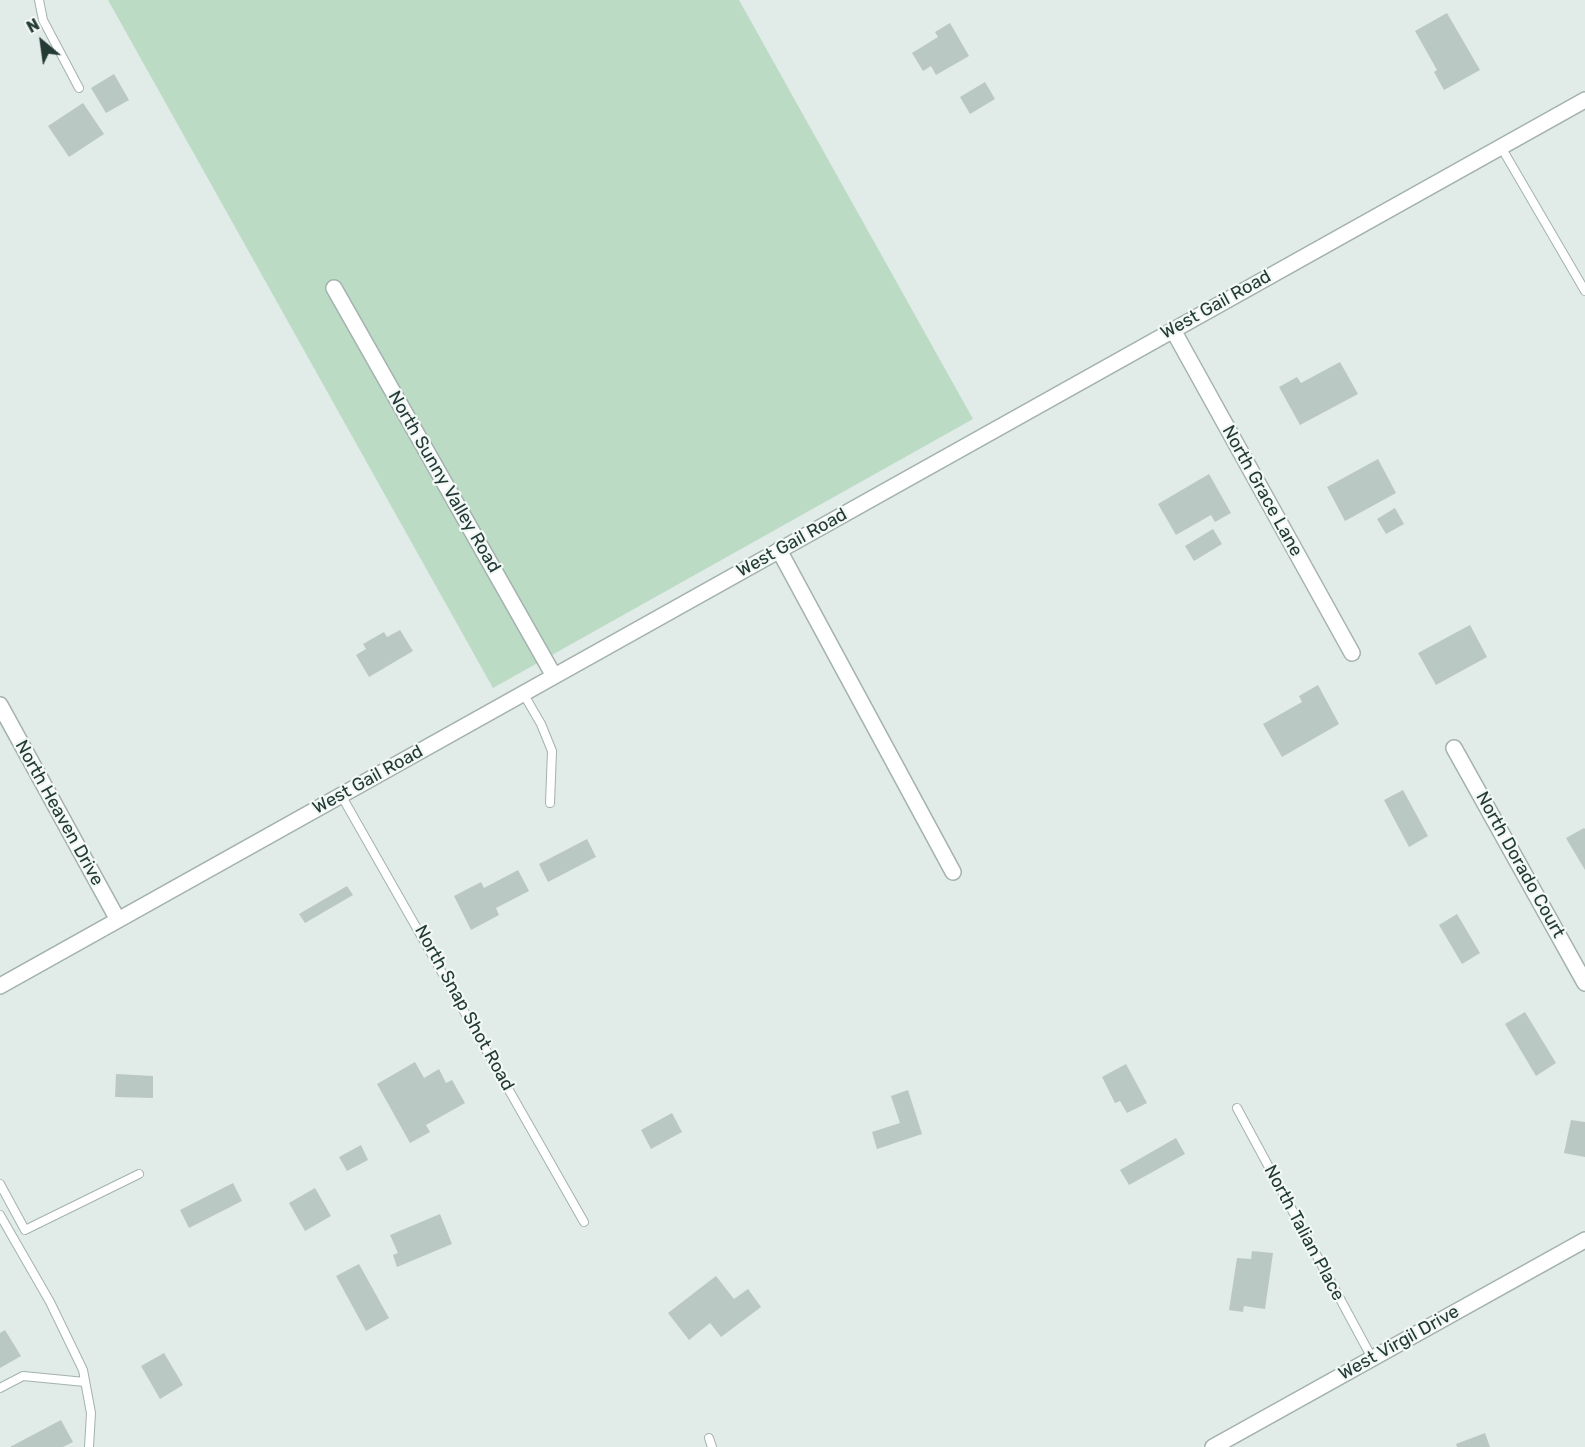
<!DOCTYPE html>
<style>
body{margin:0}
#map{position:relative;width:1585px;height:1447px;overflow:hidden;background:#e1ebe7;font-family:Rubik,sans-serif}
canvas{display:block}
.north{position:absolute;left:12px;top:12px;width:60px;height:60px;-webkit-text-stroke:4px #f2f8f5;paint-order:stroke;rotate:331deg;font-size:16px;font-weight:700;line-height:24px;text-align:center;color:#233a35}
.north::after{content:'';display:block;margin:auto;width:21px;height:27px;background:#233a35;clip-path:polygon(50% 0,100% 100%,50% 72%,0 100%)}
</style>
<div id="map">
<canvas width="1585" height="1447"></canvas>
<div class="north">N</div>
</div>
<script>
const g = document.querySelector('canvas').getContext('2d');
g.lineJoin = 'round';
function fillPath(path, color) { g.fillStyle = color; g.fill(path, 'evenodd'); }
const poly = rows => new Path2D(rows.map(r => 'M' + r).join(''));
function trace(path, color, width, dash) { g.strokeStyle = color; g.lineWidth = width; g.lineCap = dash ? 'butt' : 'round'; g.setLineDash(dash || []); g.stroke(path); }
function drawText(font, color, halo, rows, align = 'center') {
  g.font = font + ' Rubik,sans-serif'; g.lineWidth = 4.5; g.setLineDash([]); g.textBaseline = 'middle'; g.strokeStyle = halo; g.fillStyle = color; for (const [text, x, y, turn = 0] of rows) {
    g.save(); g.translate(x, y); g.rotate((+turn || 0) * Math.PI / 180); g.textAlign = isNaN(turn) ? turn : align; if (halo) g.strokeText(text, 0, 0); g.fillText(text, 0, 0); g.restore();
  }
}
fillPath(poly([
 [108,0,739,0,973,419,493,688]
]), '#bbdbc5');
fillPath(poly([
 [1447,13,1480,70,1444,90,1434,72,1437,70,1415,31],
 [950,23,969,56,936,75,931,66,923,71,912,53,938,37,935,32],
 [114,74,129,100,106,113,91,88],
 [985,82,995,99,970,114,960,97],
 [83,103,104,134,69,157,48,126],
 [1340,362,1358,394,1300,425,1279,387,1297,377,1301,383],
 [1378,459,1396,493,1345,521,1327,487],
 [1209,474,1231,513,1215,522,1211,515,1176,535,1158,504],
 [1395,508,1404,524,1386,534,1377,519],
 [1213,529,1222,544,1194,561,1185,546],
 [1470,625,1487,657,1436,685,1418,653],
 [400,630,413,651,369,677,356,655,366,649,363,644,384,632,387,637],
 [1318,685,1339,724,1282,757,1263,724,1302,702,1299,696],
 [1403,790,1428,836,1409,847,1384,800],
 [1584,828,1585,829,1585,870,1566,838],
 [587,839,596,857,548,882,539,864],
 [518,870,529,891,496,908,499,915,471,930,454,896,481,882,484,888],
 [347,886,353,895,305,923,299,914],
 [1457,914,1480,953,1462,964,1439,925],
 [1525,1012,1556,1063,1536,1076,1505,1024],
 [415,1062,424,1078,439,1069,446,1083,452,1080,465,1103,426,1125,430,1132,410,1143,377,1084],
 [1126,1064,1147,1103,1127,1113,1120,1101,1115,1103,1102,1077],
 [116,1074,153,1076,153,1098,115,1097],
 [908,1090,922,1134,877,1149,872,1132,900,1123,891,1096],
 [672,1113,682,1132,651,1149,641,1130],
 [1571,1120,1585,1122,1585,1157,1564,1153],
 [1176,1138,1185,1154,1129,1185,1120,1170],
 [361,1145,368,1160,347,1171,339,1157],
 [233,1183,242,1201,189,1228,180,1210],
 [315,1188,331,1216,305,1231,289,1203],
 [440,1214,452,1244,397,1267,393,1255,398,1253,390,1235],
 [1252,1251,1273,1253,1265,1309,1244,1306,1243,1312,1229,1310,1237,1258,1251,1259],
 [359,1264,389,1318,366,1331,336,1276],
 [716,1276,734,1299,748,1289,761,1307,721,1337,710,1323,689,1340,668,1313],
 [5,1330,21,1356,0,1368,0,1333],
 [164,1353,183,1385,160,1399,141,1366],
 [61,1420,73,1442,63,1447,10,1447],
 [1485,1433,1490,1447,1457,1447,1456,1444]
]), '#bac8c3');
const service = poly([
 [39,0,43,20,79,88],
 [1501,147,1585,291],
 [523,693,541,724,552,751,550,803],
 [341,795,584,1222],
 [1237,1108,1372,1358],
 [0,1184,25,1230,139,1174],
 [0,1215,50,1302,83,1370,91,1413,89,1447],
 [0,1388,23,1376,85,1382],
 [709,1438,712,1447]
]);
const minor = poly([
 [334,288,554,676],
 [1173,330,1352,653],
 [779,550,953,872],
 [0,705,118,920],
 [1454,748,1585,983],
 [0,986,1585,100],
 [1213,1447,1585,1240]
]);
trace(service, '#a4b2ae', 10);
trace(minor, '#a4b2ae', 18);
trace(service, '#fff', 8);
trace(minor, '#fff', 15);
drawText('18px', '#233a35', '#f2f8f5', [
 ["West Gail Road",1216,305,-29],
 ["North Sunny Valley Road",444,482,60],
 ["North Grace Lane",1262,491,61],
 ["West Gail Road",792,543,-29],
 ["West Gail Road",368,780,-29],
 ["North Heaven Drive",59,813,61],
 ["North Dorado Court",1520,865,61],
 ["North Snap Shot Road",464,1008,61],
 ["North Talian Place",1304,1233,62],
 ["West Virgil Drive",1399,1343,-29]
]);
</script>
